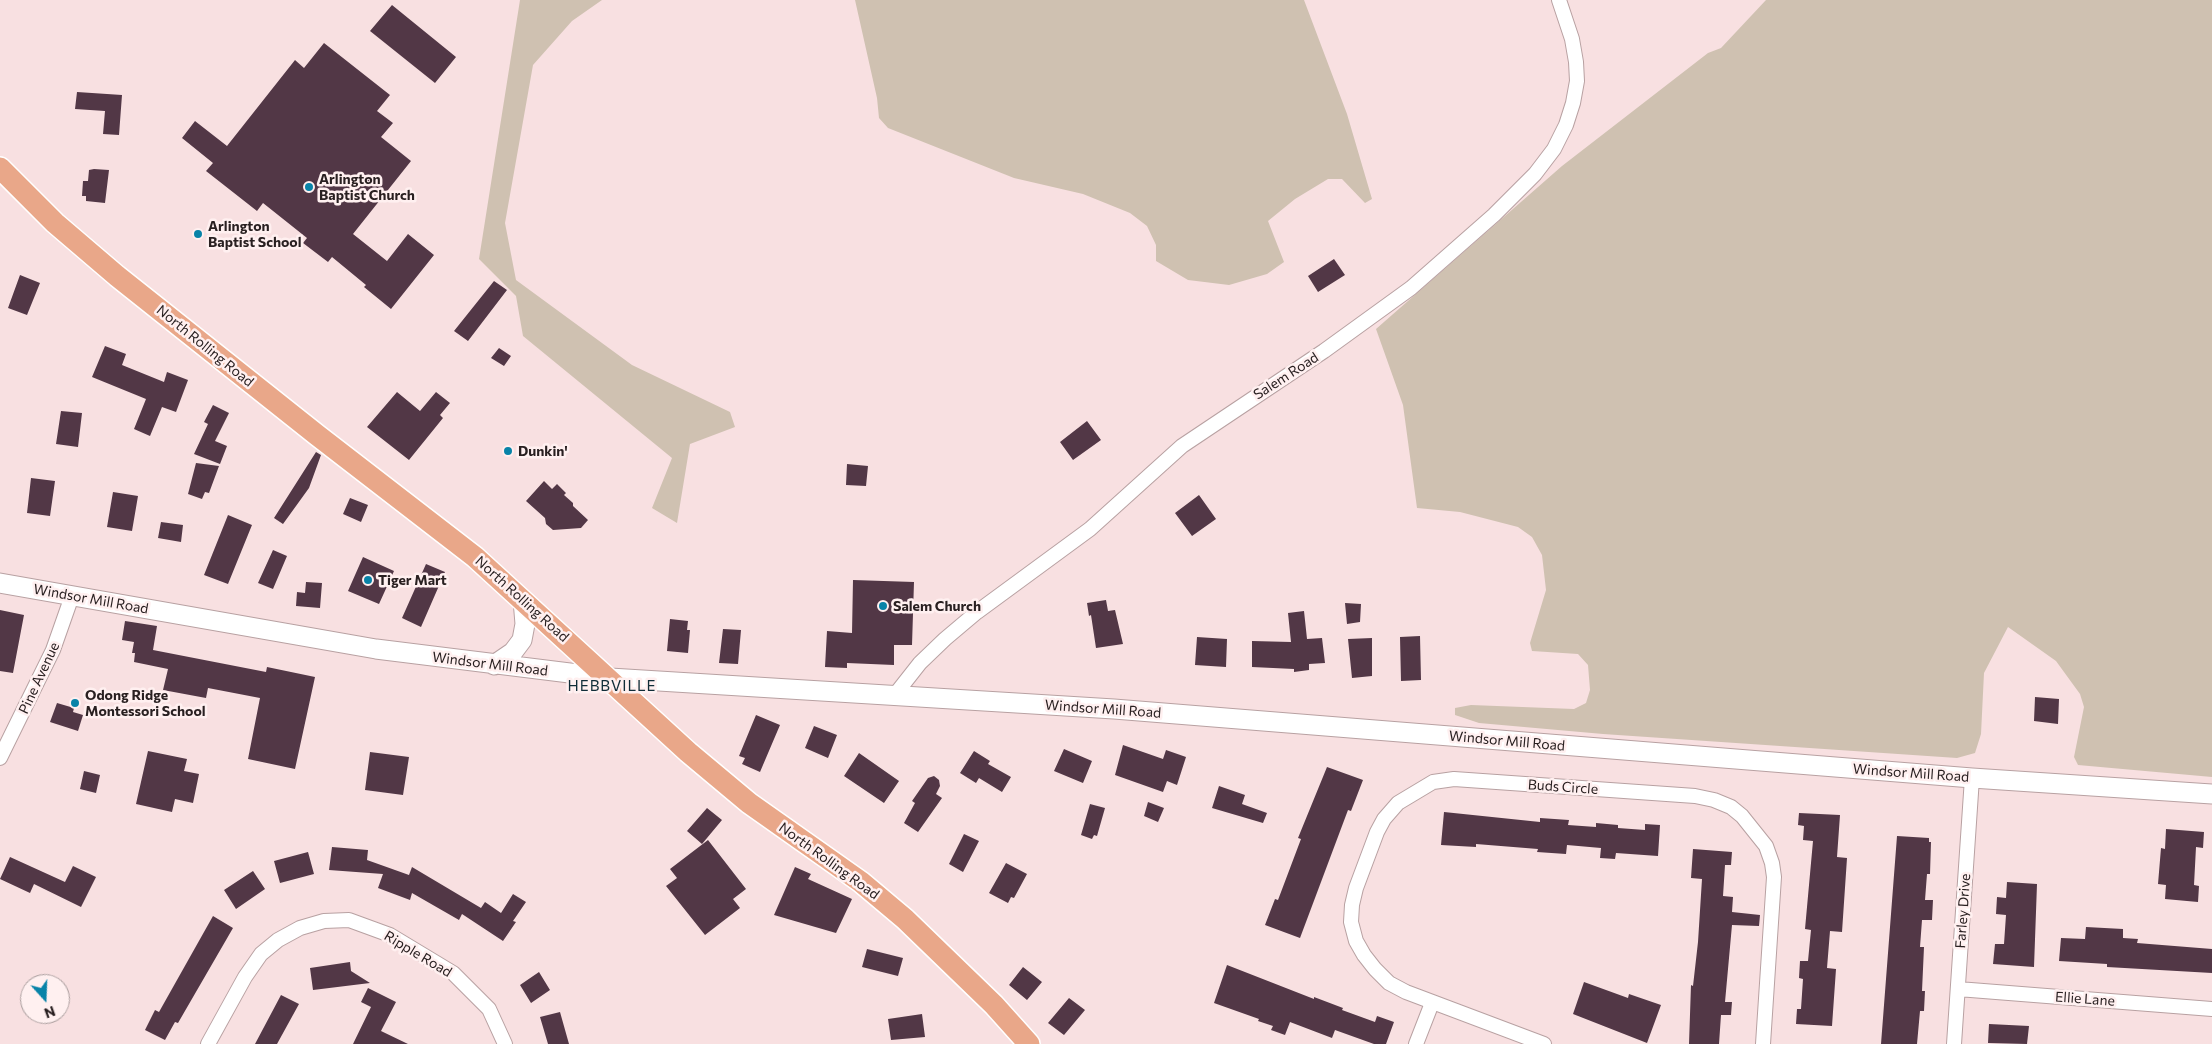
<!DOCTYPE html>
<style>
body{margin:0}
#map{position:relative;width:2212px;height:1044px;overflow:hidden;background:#f8e0e1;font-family:Commissioner,sans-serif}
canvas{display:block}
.north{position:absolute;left:20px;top:974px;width:50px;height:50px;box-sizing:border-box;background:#fff0f0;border:1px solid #a99d9d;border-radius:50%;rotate:160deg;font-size:14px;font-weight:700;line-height:20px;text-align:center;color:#292021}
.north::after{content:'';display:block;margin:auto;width:18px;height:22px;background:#0883a8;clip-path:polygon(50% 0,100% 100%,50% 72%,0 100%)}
</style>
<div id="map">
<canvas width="2212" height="1044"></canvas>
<div class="north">N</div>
</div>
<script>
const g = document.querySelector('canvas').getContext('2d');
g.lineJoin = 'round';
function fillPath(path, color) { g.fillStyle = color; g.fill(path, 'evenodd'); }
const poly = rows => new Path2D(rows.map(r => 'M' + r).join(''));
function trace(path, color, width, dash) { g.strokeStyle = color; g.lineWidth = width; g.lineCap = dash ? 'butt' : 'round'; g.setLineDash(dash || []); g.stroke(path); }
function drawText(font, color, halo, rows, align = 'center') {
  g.font = font + ' Commissioner,sans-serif'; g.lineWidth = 5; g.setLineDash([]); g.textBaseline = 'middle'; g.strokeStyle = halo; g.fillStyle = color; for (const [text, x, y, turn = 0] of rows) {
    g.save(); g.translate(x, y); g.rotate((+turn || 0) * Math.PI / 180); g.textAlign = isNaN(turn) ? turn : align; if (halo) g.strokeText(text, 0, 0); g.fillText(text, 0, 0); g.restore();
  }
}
fillPath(poly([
 [520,0,602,0,572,21,533,65,505,223,516,280,632,365,730,412,735,427,690,444,677,523,652,508,672,458,523,336,516,296,479,259],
 [855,0,1304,0,1347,114,1372,199,1365,203,1342,179,1328,179,1295,199,1268,221,1284,262,1267,274,1229,285,1188,280,1156,261,1156,245,1147,226,1130,213,1083,194,1014,178,888,128,879,118,877,98],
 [1766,0,2212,0,2212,777,2078,765,2074,757,2084,707,2080,694,2056,661,2008,627,1984,673,1981,734,1975,753,1957,758,1603,734,1479,723,1455,715,1455,708,1471,705,1574,709,1586,703,1590,690,1588,665,1578,654,1532,651,1530,643,1546,590,1542,555,1532,537,1518,527,1460,512,1417,508,1403,405,1376,329,1562,166,1708,53,1721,48]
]), '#cfc1b1');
fillPath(poly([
 [392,5,456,57,435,83,370,31],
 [324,43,390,95,377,111,393,123,381,137,411,161,353,234,387,261,408,234,434,255,391,309,364,287,366,285,332,257,328,262,303,243,307,238,263,203,257,211,206,171,213,163,182,138,195,121,227,146,295,60,304,68],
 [77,92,122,95,119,135,103,134,105,111,75,109],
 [94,169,109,170,105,203,86,201,86,196,82,196,83,181,88,181,89,170],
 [1334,259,1345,275,1318,292,1308,276],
 [20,275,40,283,27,315,8,308],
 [494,281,507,290,468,341,454,331],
 [105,346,126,354,122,365,164,382,167,372,188,380,176,412,162,407,150,436,134,429,146,399,92,377],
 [499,348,511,356,504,366,491,358],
 [397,392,420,411,436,392,450,403,440,415,443,418,409,460,367,427],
 [213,405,229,413,215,441,227,446,220,464,194,454,208,424,204,422],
 [61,411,82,413,78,447,56,444],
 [1087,421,1101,440,1073,460,1060,442],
 [316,452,321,455,309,488,283,524,274,518],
 [196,463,219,466,209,493,205,492,202,499,188,494],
 [847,464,868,466,866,486,846,485],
 [31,478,55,481,50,516,27,513],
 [544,481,552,489,557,484,566,493,564,495,573,503,573,506,588,520,581,528,553,530,546,524,545,518,526,501],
 [113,492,138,496,132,531,107,527],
 [1199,495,1216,519,1192,536,1175,513],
 [350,498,368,505,361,522,343,514],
 [228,515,252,525,228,584,204,575],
 [161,522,183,525,181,542,158,538],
 [273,550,287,556,273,589,258,583],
 [363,557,394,571,379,604,348,591],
 [426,564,445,572,421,627,402,618],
 [853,580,914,582,912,645,894,645,894,665,847,663,847,668,825,667,827,631,852,633],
 [306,582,322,583,320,608,296,606,297,592,305,593],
 [1106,600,1108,611,1115,610,1123,644,1096,648,1091,615,1089,616,1087,603],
 [1345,603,1361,604,1360,622,1347,624],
 [0,610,24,615,13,673,0,671],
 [1304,611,1307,639,1322,638,1325,663,1309,664,1309,670,1294,672,1294,669,1252,667,1252,641,1291,642,1288,613],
 [670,619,688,621,687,630,690,630,688,653,667,651],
 [125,621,157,626,153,650,266,672,267,667,315,677,295,769,248,759,260,698,208,688,206,698,163,690,168,669,134,662,135,653,132,653,134,642,122,640],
 [723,629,741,630,738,664,719,663],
 [1420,636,1421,680,1401,681,1400,637],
 [1197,637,1227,639,1226,667,1195,665],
 [1372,638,1372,676,1352,678,1348,639],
 [2035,697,2059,699,2058,724,2034,721],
 [57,703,74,708,73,712,83,715,78,731,50,722],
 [756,715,780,725,760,772,742,764,745,758,739,756],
 [814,726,837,735,828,758,805,748],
 [1123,745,1163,759,1166,750,1186,757,1177,785,1167,781,1163,792,1115,775],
 [1064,749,1092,761,1083,783,1054,771],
 [148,751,187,759,184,771,199,774,193,803,175,799,172,812,136,804],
 [974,751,990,761,988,764,1011,777,1002,792,979,778,976,783,960,773],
 [370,752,409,757,403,795,365,790],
 [859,753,899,781,884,803,844,776],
 [1327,767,1363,780,1351,811,1348,810,1300,938,1265,925,1275,899,1278,900,1301,839,1298,838],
 [84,771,100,775,96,793,80,789],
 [934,776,939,780,940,786,936,794,942,798,918,832,904,823,915,803,912,801,928,778],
 [1219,786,1245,795,1242,804,1267,813,1263,823,1212,808],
 [1148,802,1164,808,1158,822,1144,816],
 [1090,804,1105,808,1097,836,1094,835,1092,839,1081,835],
 [707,808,722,820,702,844,687,831],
 [1444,812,1540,822,1540,818,1569,820,1568,825,1596,827,1596,823,1618,825,1618,828,1645,830,1645,824,1660,825,1658,856,1616,853,1615,859,1600,858,1601,848,1567,845,1566,854,1537,852,1538,849,1476,844,1476,847,1441,845],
 [1799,813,1840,815,1837,857,1847,858,1842,932,1830,931,1827,968,1836,969,1832,1026,1796,1024,1797,1009,1801,1009,1803,979,1799,978,1800,961,1808,961,1811,930,1805,929,1813,841,1803,840,1804,826,1798,825],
 [2166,829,2204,832,2203,848,2196,847,2194,885,2199,886,2198,902,2165,899,2166,885,2158,884,2161,848,2165,849],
 [964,834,979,841,963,872,949,864],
 [1897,836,1929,838,1929,842,1931,842,1930,874,1927,874,1925,900,1933,900,1932,920,1922,920,1920,947,1924,947,1922,991,1925,991,1924,1011,1920,1011,1917,1044,1881,1044],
 [708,840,746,889,733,899,740,908,705,935,666,886,677,878,670,869],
 [332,847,368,850,367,860,409,875,412,867,481,908,485,902,501,913,513,894,526,902,513,921,516,922,503,941,462,914,459,920,412,893,410,900,378,888,383,874,329,870],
 [1693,849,1732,852,1731,865,1725,865,1723,896,1733,897,1732,912,1760,915,1759,926,1732,925,1725,1002,1732,1002,1731,1015,1721,1015,1719,1044,1689,1044,1691,985,1693,986,1698,942,1702,879,1691,878],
 [308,852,314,874,280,883,274,861],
 [10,857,65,882,73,866,96,877,81,907,34,884,30,893,0,879],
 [1006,863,1027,874,1014,898,1011,897,1008,903,989,893],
 [795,867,811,874,808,879,852,899,836,933,774,915],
 [253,871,265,889,236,909,224,890],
 [2007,882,2037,884,2034,967,1993,964,1995,944,2004,944,2006,915,1996,914,1997,897,2006,898],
 [213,916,233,928,178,1023,175,1022,165,1040,145,1030,155,1010,159,1012],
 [2086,927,2123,929,2123,938,2138,939,2137,943,2212,949,2212,973,2107,967,2107,964,2059,961,2061,938,2085,939],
 [867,949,903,958,898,976,862,967],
 [350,962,351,971,370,983,313,990,310,968],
 [1227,965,1314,999,1314,997,1343,1008,1342,1010,1375,1022,1377,1016,1394,1022,1386,1044,1374,1044,1335,1030,1332,1038,1290,1022,1285,1035,1271,1030,1273,1026,1258,1021,1259,1019,1214,1003],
 [1023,967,1042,982,1027,1000,1009,985],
 [539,972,550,990,531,1003,520,985],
 [1584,982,1628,998,1629,994,1661,1005,1647,1043,1573,1014],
 [368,988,396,1002,381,1031,408,1044,353,1044,371,1007,361,1002],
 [281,995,299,1004,277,1044,255,1044],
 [1069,998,1085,1010,1064,1035,1048,1023],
 [560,1012,569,1044,548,1044,540,1017],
 [922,1014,925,1037,891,1040,888,1019],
 [1989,1024,2029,1026,2027,1044,1988,1043]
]), '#523746');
const street = poly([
 [894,696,920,663,945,639,977,612,1090,529,1182,446,1324,351,1411,288,1494,215,1535,174,1554,149,1566,125,1573,103,1577,81,1576,62,1572,39,1559,0],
 [0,758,53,650,72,596],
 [1958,989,2212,1009],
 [208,1044,245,977,261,954,278,940,300,928,324,921,349,920,390,935,453,973,489,1009,505,1044],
 [1416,1044,1432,1003],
 [1544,1044,1406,992,1389,983,1375,969,1364,955,1356,941,1351,922,1352,905,1356,888,1377,832,1384,819,1398,803,1433,782,1454,779,1695,796,1714,800,1731,807,1742,816,1766,846,1772,863,1774,877,1763,1044],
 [1954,1044,1972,778]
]);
const secondary = poly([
 [0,583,376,649,610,678,1114,709,1972,778,2212,794],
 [494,665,513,652,522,640,525,624,523,600]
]);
const primary = poly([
 [0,168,55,223,117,276,317,435,475,557,688,752,749,803,861,882,905,919,994,1005,1029,1044]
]);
trace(street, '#b8a1a2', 16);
trace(secondary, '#b8a1a2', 21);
trace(primary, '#fff', 24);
trace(street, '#fff', 14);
trace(secondary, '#fff', 19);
trace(primary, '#e9a789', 21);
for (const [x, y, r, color] of [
 [309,187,5,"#0883a8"],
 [198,234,5,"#0883a8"],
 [508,451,5,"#0883a8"],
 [368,580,5,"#0883a8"],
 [883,606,5,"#0883a8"],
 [75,703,5,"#0883a8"]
]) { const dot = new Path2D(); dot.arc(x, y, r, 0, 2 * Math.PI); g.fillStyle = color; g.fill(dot); trace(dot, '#fff0f0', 2); }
drawText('bold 14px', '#292021', '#fff0f0', [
 ["Arlington",319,179],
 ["Baptist Church",319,195],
 ["Arlington",208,226],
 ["Baptist School",208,242],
 ["Dunkin'",518,451],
 ["Tiger Mart",378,580],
 ["Salem Church",893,606],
 ["Odong Ridge",85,695],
 ["Montessori School",85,711]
], 'left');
drawText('14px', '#292021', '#fff0f0', [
 ["North Rolling Road",205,346,39],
 ["Salem Road",1286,376,-33],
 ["Windsor Mill Road",91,599,10],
 ["North Rolling Road",522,599,42],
 ["Windsor Mill Road",490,664,7],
 ["Pine Avenue",39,678,-65],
 ["Windsor Mill Road",1103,709,4],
 ["Windsor Mill Road",1507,741,5],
 ["Windsor Mill Road",1911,773,4],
 ["Buds Circle",1563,787,4],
 ["North Rolling Road",829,861,36],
 ["Farley Drive",1963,911,-86],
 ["Ripple Road",418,954,31],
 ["Ellie Lane",2085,999,4]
]);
g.letterSpacing = '1px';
drawText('15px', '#102d38', '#fff0f0', [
 ["HEBBVILLE",612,686]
]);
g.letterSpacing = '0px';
</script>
